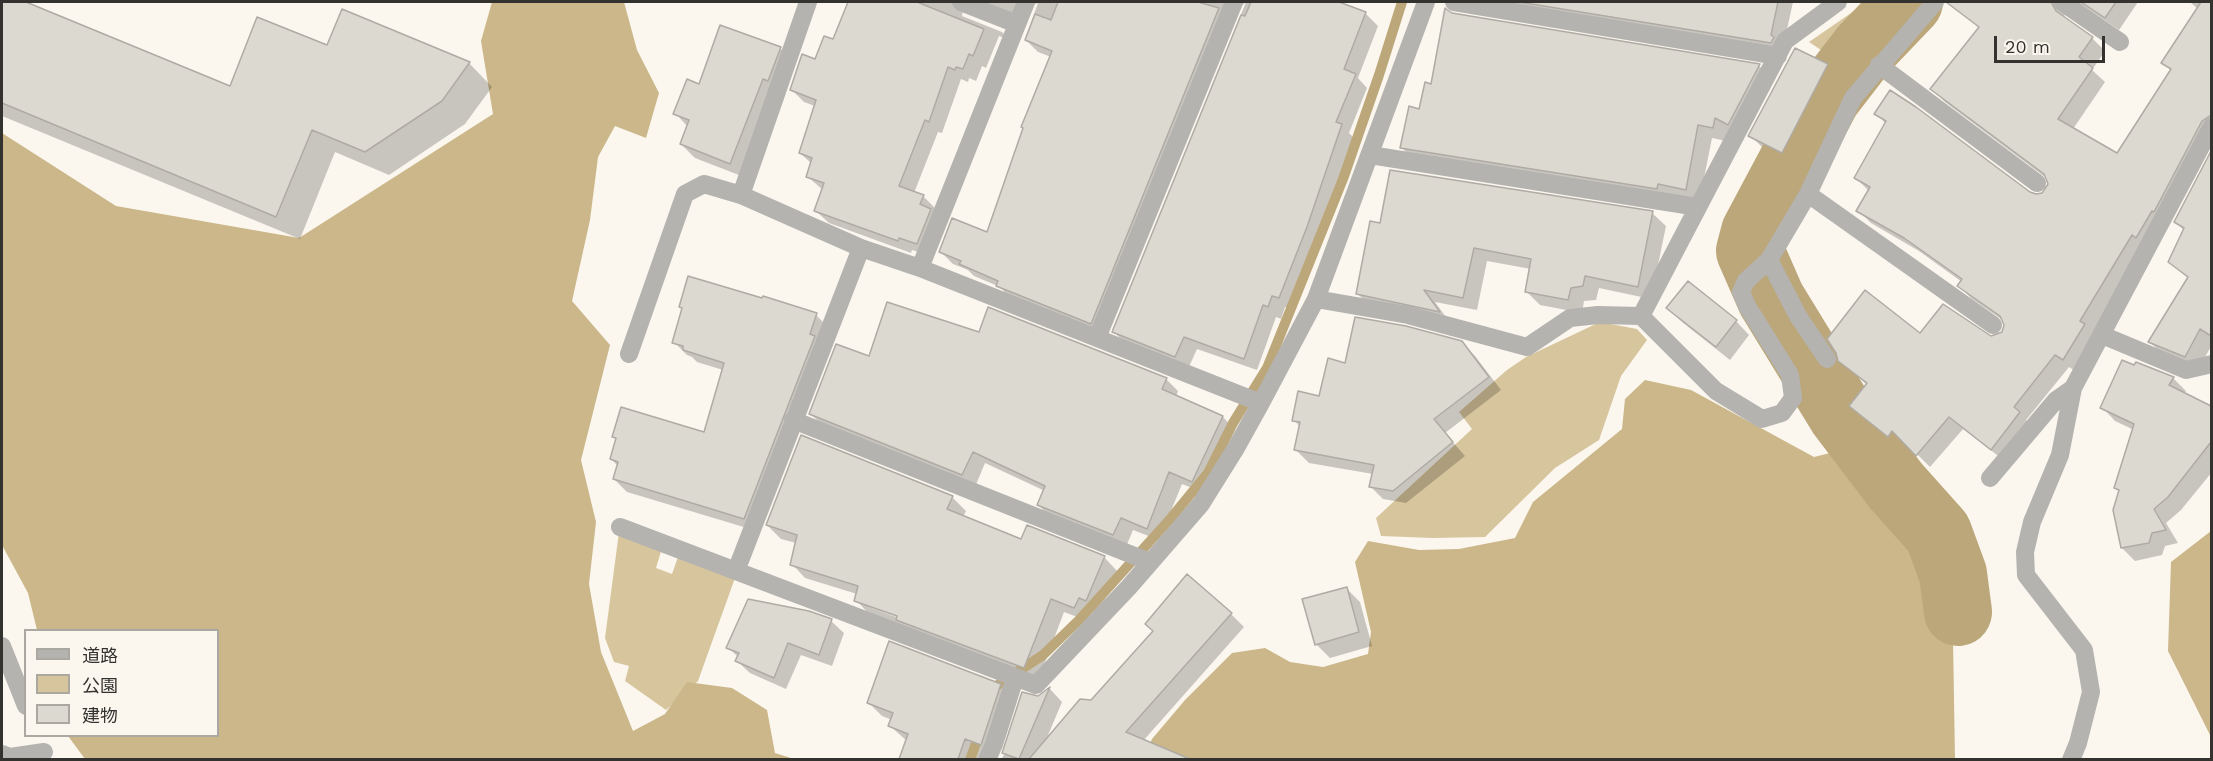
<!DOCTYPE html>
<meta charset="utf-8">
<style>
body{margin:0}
#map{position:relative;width:2213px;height:761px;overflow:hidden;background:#fbf7ef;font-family:"Work Sans","Noto Sans JP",sans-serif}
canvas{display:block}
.frame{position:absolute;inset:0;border:3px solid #33322f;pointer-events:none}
.legend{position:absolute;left:24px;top:629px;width:195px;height:108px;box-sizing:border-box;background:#fbf7ef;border:2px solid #aba8a2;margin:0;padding:8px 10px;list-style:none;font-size:18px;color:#33322f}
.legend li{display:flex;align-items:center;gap:12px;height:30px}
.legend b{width:30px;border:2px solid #aba8a2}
.scale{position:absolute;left:1994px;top:36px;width:111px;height:27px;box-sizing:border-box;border:3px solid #33322f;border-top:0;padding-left:8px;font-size:18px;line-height:21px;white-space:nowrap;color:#33322f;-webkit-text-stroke:4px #fbf7ef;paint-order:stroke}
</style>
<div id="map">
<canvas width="2213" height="761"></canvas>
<div class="frame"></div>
<ul class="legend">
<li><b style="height:8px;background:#b4b3b0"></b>道路</li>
<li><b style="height:16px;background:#d7c59d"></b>公園</li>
<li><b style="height:16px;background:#dcd9d1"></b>建物</li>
</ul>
<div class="scale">20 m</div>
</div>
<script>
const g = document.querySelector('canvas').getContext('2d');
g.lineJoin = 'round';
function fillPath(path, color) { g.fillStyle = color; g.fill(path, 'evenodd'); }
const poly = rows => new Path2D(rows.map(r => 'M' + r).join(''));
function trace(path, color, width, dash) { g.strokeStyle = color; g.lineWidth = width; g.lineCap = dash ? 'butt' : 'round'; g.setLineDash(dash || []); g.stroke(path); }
fillPath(poly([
 [1867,2,1891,2,1842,64,1809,42],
 [1600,322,1637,329,1647,340,1621,376,1599,440,1555,468,1485,537,1433,538,1381,536,1376,518,1472,429,1459,412,1507,370,1526,357],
 [619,532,662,548,656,568,672,574,678,557,735,578,698,681,666,710,625,681,629,666,614,662,605,638]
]), '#d7c59d');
fillPath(poly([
 [492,2,624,2,637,50,659,93,646,138,615,126,598,157,590,220,572,301,610,345,581,460,596,522,589,584,601,652,633,731,665,714,687,682,732,688,767,710,775,753,794,759,85,759,68,736,218,736,218,630,37,630,28,593,2,545,2,133,116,206,299,238,493,114,481,41],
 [1645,380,1691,390,1814,457,1850,448,1862,453,1875,467,1903,462,1920,481,1928,508,1951,519,1955,759,1143,760,1152,739,1185,700,1232,653,1265,648,1290,662,1323,667,1368,654,1371,632,1355,562,1368,541,1419,550,1459,549,1515,538,1533,502,1622,429,1625,399],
 [2211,531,2211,737,2168,651,2171,562]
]), '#cbb789');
fillPath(poly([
 [2,2,22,2,231,88,327,47,469,63,492,87,465,124,389,175,335,152,300,239,2,116],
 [850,2,1335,2,1365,13,1378,26,1358,78,1367,88,1349,133,1354,138,1320,240,1292,310,1285,307,1281,319,1276,317,1257,370,1197,349,1188,369,1126,344,1113,331,1246,2,1236,11,1104,335,1011,299,1000,287,974,276,968,270,953,264,940,251,987,234,1051,57,1038,52,1025,39,1038,3,1031,6,1024,21,963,10,962,16,1002,32,1010,40,999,36,986,68,982,66,976,81,969,78,968,82,961,79,942,133,938,132,914,193,923,196,936,209,930,256,912,250,911,253,829,223,816,211,823,190,808,177,812,164,800,153,815,106,804,102,791,89,833,41],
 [1471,2,1793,2,1783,48],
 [1982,2,2138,2,2119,30,2082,5,2071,4,2065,9,2064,19,2092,38,2105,51,2092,70,2105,82,2073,129,2118,155,2172,71,2163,62,2198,9,2190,2,2212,2,2212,140,2077,372,2069,367,2026,420,2032,426,2005,461,1963,429,1930,467,1906,443,1902,449,1851,406,1867,385,1839,360,1921,335,1998,337,2003,333,2006,325,2004,321,1972,299,1959,286,1962,282,1919,251,1871,223,1858,210,1869,191,1855,177,1886,124,1876,113,2030,193,2041,195,2050,185,2049,180,1945,102,1932,89,1980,29,1970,19],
 [1457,15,1759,66,1773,79,1726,141,1712,138,1699,203,1415,161,1402,148,1433,85],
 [780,48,793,61,744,177,695,158,681,144,688,127,675,113,700,86],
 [1827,65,1840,79,1796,166,1764,149,1750,135],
 [2212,154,2212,345,2198,369,2163,355,2150,342,2189,279,2170,262,2185,231,2175,222],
 [1652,213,1666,226,1651,299,1599,288,1596,300,1584,301,1582,313,1540,305,1526,291,1531,269,1487,261,1477,310,1435,302,1451,324,1371,307,1357,293,1381,225],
 [1668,308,1736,321,1749,335,1730,360,1682,322],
 [816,315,829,328,757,531,627,492,614,479,618,466,611,459,617,440,614,437,705,434,723,370,697,362,692,357,687,355,674,342],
 [979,334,1166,379,1178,391,1176,397,1223,417,1235,430,1205,493,1182,484,1159,540,1133,530,1126,547,1051,517,1038,505,1045,491,985,463,975,487,823,426,811,414,870,358],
 [1462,343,1475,356,1501,390,1445,433,1465,456,1406,503,1383,499,1370,486,1373,474,1309,463,1296,450,1300,427,1294,420,1321,397,1346,364],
 [2173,378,2186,391,2184,394,2212,407,2212,472,2181,510,2166,523,2178,543,2165,546,2162,555,2135,561,2122,548,2120,492,2116,488,2134,430,2115,421,2102,407],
 [952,497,966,511,963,517,1022,541,1104,557,1117,571,1099,614,1092,611,1088,621,1064,612,1038,681,869,614,856,600,857,594,805,578,792,564,796,543,781,539,767,525],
 [869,604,905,617,904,620,869,607],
 [1346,588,1360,602,1372,646,1330,658,1316,644],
 [1231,614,1244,627,1143,741,1156,754,1153,760,1001,760,1038,698,1050,689,1062,702,1046,740,1092,702],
 [831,621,844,633,832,666,801,655,786,689,750,673,737,661,738,657,728,647],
 [1000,685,1014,699,993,760,901,760,907,741,890,726,892,720,882,716,868,702]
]), '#0003');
trace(poly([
 [992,694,993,689,999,684,1043,655,1079,620,1171,518,1208,473,1233,423,1267,368,1343,179,1379,75,1402,2],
 [970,760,980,732]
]), '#bca77a', 10);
trace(poly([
 [1909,2,1864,49,1827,97,1755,232,1750,251,1771,299,1842,415,1896,486,1938,533,1953,574,1958,612]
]), '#bca77a', 68);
const building = poly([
 [2,2,26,2,230,86,257,17,327,45,342,9,470,62,442,101,365,152,312,130,276,217,2,103,2,2],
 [848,2,917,2,984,29,973,56,969,54,963,69,956,67,955,70,948,67,929,122,925,120,899,186,924,195,920,204,931,209,917,244,899,238,898,241,814,211,824,183,806,177,812,158,799,153,816,100,790,90,802,54,815,59,824,36,833,39,848,2],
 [1058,2,1198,2,1219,8,1091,324,996,286,998,281,959,264,961,261,939,252,952,218,987,232,1023,128,1021,127,1052,51,1025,40,1035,14,1051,20,1058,2],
 [1251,2,1339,2,1366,12,1344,69,1356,74,1336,122,1342,124,1307,227,1279,298,1272,296,1268,307,1263,305,1244,359,1184,337,1175,357,1112,332,1241,15,1245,16,1251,2],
 [1519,2,1778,2,1771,35,1774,37,1771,43,1519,2],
 [1946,2,2051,2,2056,11,2093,37,2079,57,2093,68,2058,119,2117,153,2171,69,2161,63,2201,2,2211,2,2211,115,2202,121,2154,212,2152,211,2136,238,2132,235,2080,321,2085,324,2063,360,2055,355,2014,407,2020,412,1991,450,1949,417,1916,456,1892,431,1888,437,1849,406,1867,383,1838,361,1836,353,1827,339,1865,290,1920,333,1943,304,1991,336,2002,332,2004,325,2000,316,1957,286,1962,279,1904,238,1856,211,1870,187,1854,178,1886,121,1874,114,1890,90,1916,107,2030,192,2036,194,2042,193,2048,184,2044,174,1930,89,1979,27,1946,2],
 [2081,2,2116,2,2105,18,2081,2],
 [1445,8,1452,13,1760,64,1728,125,1715,118,1713,128,1698,125,1686,190,1658,184,1657,189,1400,148,1409,106,1419,109,1425,82,1431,84,1445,8],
 [720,25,781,47,768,81,763,79,730,164,680,144,689,120,673,114,687,79,699,84,720,25],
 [1795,48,1828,64,1782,153,1748,136,1795,48],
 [2211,151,2211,336,2200,329,2185,357,2148,342,2188,277,2168,262,2184,228,2174,222,2211,151],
 [1390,170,1653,211,1638,287,1585,276,1583,286,1571,288,1568,300,1525,292,1531,259,1474,248,1463,298,1424,290,1440,312,1356,294,1370,221,1380,223,1390,170],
 [688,276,762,298,763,296,817,313,810,334,815,336,744,519,613,479,618,462,610,459,616,438,612,437,621,407,704,432,724,363,683,350,683,346,672,343,682,308,679,307,688,276],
 [1688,281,1737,320,1716,347,1666,308,1688,281],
 [887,302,979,332,988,307,1167,378,1162,389,1223,416,1192,482,1169,472,1147,529,1121,518,1113,535,1037,505,1045,486,973,452,962,475,809,414,836,344,869,356,887,302],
 [1355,317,1406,326,1462,341,1489,377,1434,419,1453,442,1393,491,1369,487,1374,465,1294,450,1300,422,1292,421,1298,391,1319,396,1328,358,1345,363,1355,317],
 [2122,360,2134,365,2136,362,2174,377,2169,385,2211,406,2211,442,2168,497,2154,509,2166,530,2152,533,2149,543,2121,548,2113,510,2119,490,2114,488,2134,424,2100,408,2122,360],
 [801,435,953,496,947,509,1021,539,1027,525,1105,556,1086,601,1079,598,1074,608,1051,599,1024,668,896,620,897,616,854,601,858,586,790,565,797,535,766,525,801,435],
 [1187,574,1232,613,1126,732,1190,759,1029,759,1080,699,1091,700,1153,631,1145,624,1187,574],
 [1347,587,1359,632,1315,645,1302,599,1347,587],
 [748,599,809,611,832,619,819,655,788,643,774,678,735,661,739,653,726,648,748,599],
 [889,641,1001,684,981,745,965,739,958,759,899,759,908,734,888,726,893,713,867,703,889,641],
 [1050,687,1019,759,1002,753,1022,692,1038,696,1050,687]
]);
fillPath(building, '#dcd9d1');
trace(building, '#afaba4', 1.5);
trace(poly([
 [961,2,1017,24],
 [1454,2,1778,56],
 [2062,2,2120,42],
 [1879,65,2037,183],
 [1370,155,1698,207],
 [1808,194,1993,325],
 [741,195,808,2],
 [1769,260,1798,316,1827,359],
 [920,268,1026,2],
 [1316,299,1408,315,1527,347,1570,318,1598,315,1641,316,1716,391,1762,419,1782,413,1793,398,1790,375,1747,306,1741,292,1746,281,1769,260,1808,194,1853,98,1935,2],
 [1641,316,1785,41,1838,2],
 [2102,335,2186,370,2212,364],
 [1097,338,1234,2],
 [629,354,685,194,704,184,741,195,861,248],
 [1261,403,920,268,861,248,736,571,1036,685,1129,587,1201,504,1236,448,1261,403,1316,299,1426,2],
 [793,420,1150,562],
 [1990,478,2056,400,2073,388],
 [620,527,736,571],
 [2,646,26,706],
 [2,754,10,757,44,752],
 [987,760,994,744,1015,678],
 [2071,760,2078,743,2091,692,2084,650,2026,575,2025,552,2032,522,2060,455,2073,388,2212,126]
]), '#b4b3b0', 18);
</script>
